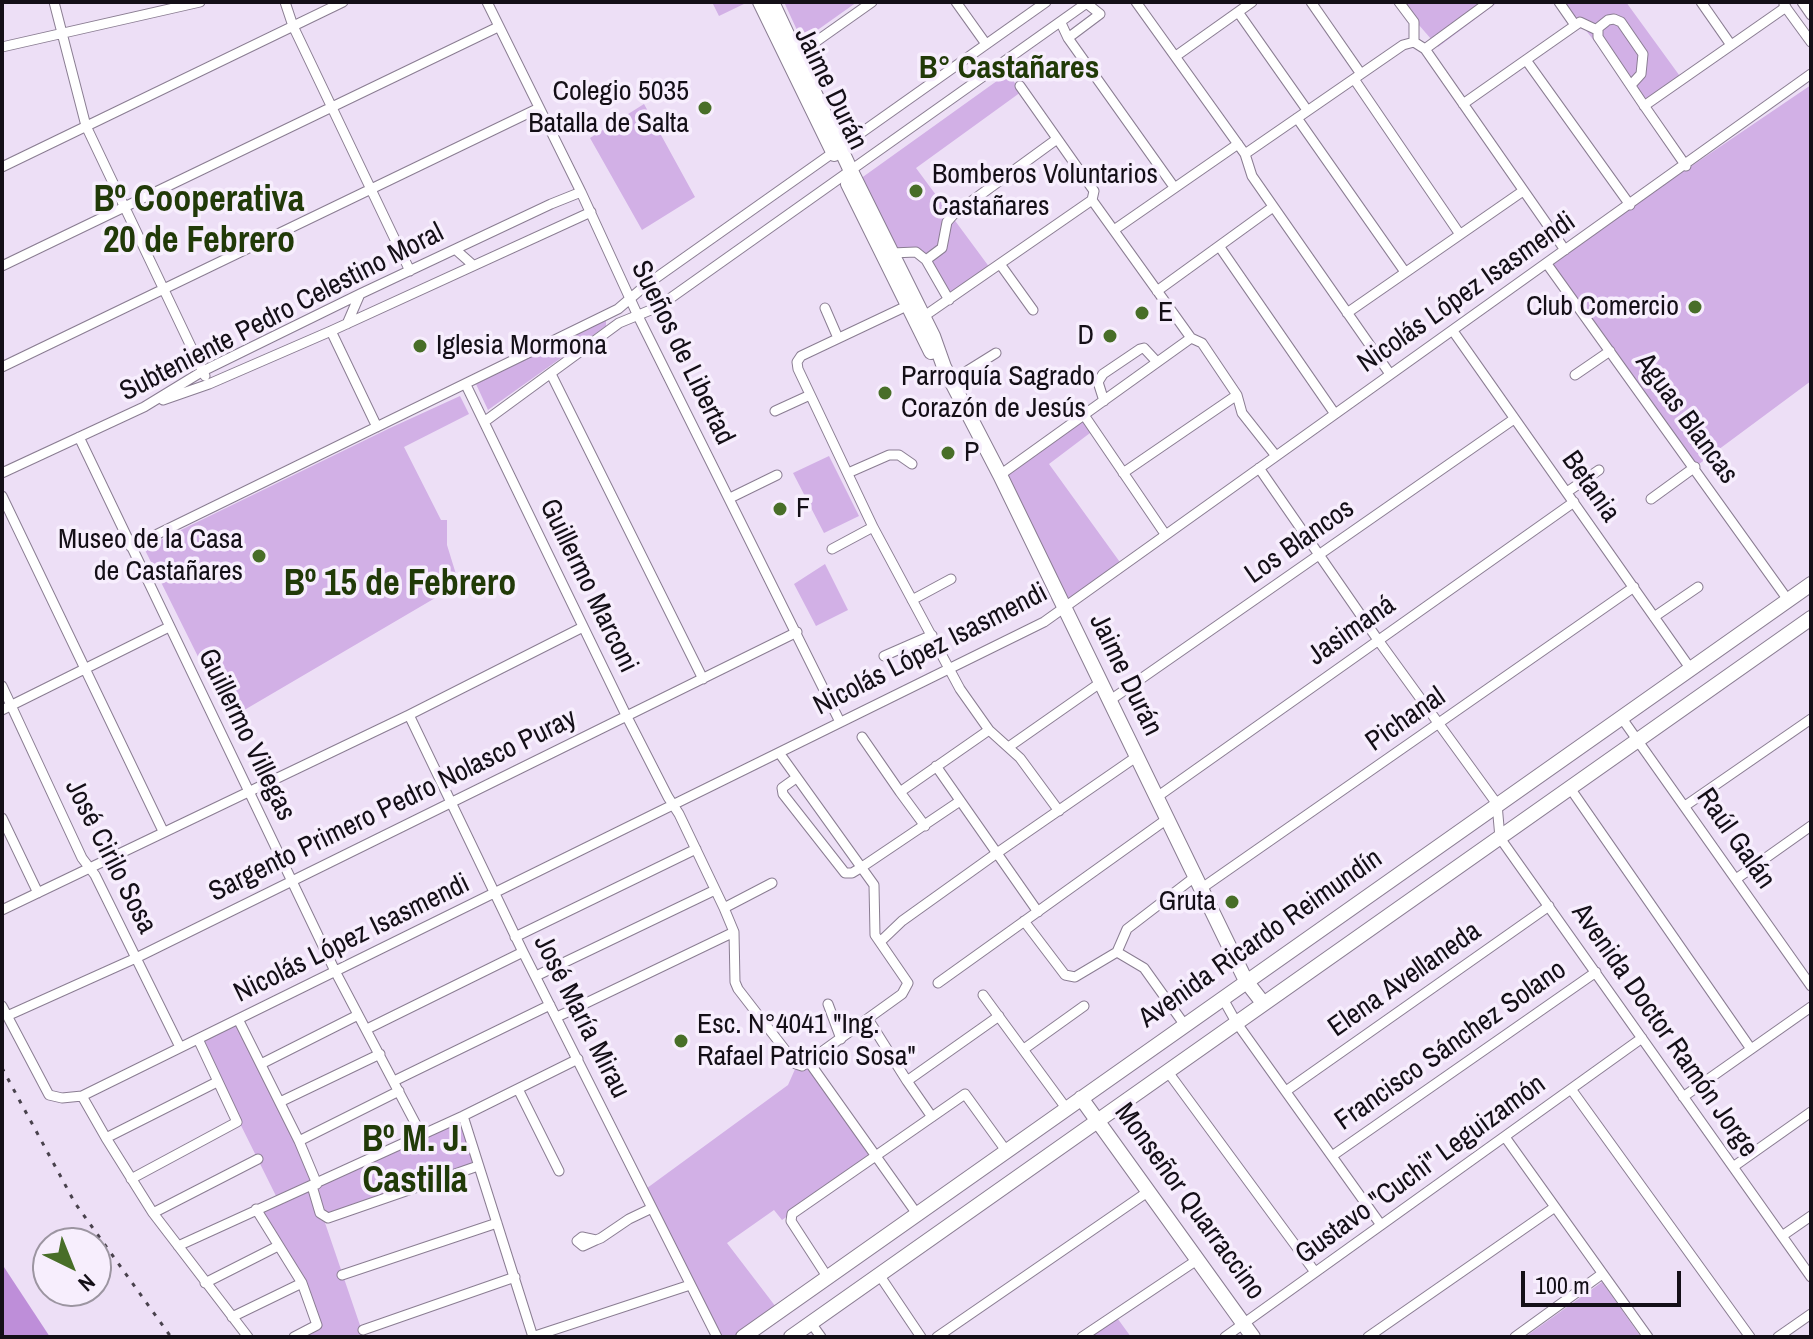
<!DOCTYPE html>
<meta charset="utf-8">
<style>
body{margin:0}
#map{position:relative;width:1813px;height:1339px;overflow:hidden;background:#eddff6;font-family:"Archivo Narrow",sans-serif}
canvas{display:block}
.frame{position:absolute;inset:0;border:4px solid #140f17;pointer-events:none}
.north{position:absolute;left:32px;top:1227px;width:80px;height:80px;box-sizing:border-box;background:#f7eefd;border:2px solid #9c95a1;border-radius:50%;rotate:137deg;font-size:22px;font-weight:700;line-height:32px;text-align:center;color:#140f17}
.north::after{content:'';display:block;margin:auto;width:28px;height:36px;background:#486e28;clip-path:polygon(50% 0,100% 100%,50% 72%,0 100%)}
.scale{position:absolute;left:1521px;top:1271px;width:160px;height:36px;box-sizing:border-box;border:4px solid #140f17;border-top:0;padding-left:10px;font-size:24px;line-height:28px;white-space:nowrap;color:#140f17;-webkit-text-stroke:6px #f7eefd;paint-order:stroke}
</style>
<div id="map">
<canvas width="1813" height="1339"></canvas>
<div class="frame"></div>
<div class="north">N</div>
<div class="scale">100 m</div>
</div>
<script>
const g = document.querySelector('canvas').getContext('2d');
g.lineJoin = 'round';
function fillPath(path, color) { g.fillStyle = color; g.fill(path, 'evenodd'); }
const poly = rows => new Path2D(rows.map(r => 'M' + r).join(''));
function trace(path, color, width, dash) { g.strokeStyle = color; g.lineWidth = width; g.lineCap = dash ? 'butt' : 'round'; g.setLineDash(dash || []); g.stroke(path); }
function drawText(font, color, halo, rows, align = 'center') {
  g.font = font + ' "Archivo Narrow",sans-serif'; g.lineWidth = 7; g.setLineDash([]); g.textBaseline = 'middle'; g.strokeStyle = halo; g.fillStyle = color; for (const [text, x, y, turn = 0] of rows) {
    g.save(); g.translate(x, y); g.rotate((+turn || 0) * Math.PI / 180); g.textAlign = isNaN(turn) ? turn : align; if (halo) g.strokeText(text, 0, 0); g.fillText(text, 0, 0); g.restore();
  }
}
fillPath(poly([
 [712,2,745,2,746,3,719,16],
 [784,2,857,2,802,41],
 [1399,2,1498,2,1438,47],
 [1564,2,1626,2,1682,79,1643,104],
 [1008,73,1021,92,916,168,990,268,951,298,926,260,916,252,892,253,860,179],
 [1811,85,1811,381,1695,467,1547,264],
 [644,104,695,197,642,230,590,138],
 [606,319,606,326,488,410,476,384],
 [460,396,469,414,404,447,441,520,447,520,447,545,459,584,229,719,144,548,390,428],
 [1084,415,1094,430,1049,464,1122,565,1064,607,1001,478],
 [829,456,859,516,824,533,793,473],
 [825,564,848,610,816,626,794,584],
 [238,1019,317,1184,463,1116,478,1166,328,1218,322,1214,364,1337,294,1337,317,1326,302,1283,256,1209,278,1200,198,1039],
 [809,1062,875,1157,782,1220,774,1210,727,1243,779,1311,743,1337,718,1337,643,1191,788,1085,796,1067],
 [1602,1282,1641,1337,1525,1337],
 [1115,1315,1131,1337,1082,1337]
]), '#d2b0e6');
fillPath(poly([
 [2,1264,50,1337,2,1337]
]), '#be8ed9');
const street = poly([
 [54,2,86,126,205,376],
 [285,2,293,26,410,271],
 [487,2,581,192,638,316,840,722],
 [956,2,986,44],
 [1136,2,1245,154,1252,176,1390,374],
 [1311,2,1361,74],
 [1399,2,1414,22,1414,42],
 [1559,2,1575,25],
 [1701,2,1731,45],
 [1802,2,1811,15],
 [1784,5,1811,42],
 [1238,12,1307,110],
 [1061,23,1068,38,1174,187],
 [1068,38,1100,14,1085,2],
 [1414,42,1425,49,1565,250],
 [2,47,200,2],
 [1425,49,1489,2],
 [797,55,872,2],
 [1176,56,1252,2],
 [1526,60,1630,205],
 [1354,79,1459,233],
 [1631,85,1641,74,1643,54,1621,22,1614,19,1608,20,1598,28,1598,37,1643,104,1686,166],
 [1020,86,1094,191,1092,200,1191,338,1202,343,1237,395,1242,413,1276,456],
 [1463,104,1580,22,1597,30],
 [1644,106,1786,7],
 [1297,118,1405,272],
 [1245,154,1403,45,1414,42],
 [2,167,343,2],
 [1114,230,1238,144],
 [1219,246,1335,414],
 [456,250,473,265],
 [892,253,916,252,926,260],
 [1000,264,1033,310],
 [1547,264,1788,600],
 [2,266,498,27],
 [1157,291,1273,207],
 [949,300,926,260,942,248,947,222,954,214,1057,139],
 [913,303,801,356,797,362,798,369,873,527,960,689,989,730,1020,758,1059,811],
 [825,308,838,338],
 [1347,313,1523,191],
 [923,317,1092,200],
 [347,324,360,294],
 [331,331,377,427],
 [1453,331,1690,668],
 [2,367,539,108],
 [551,374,703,679],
 [1575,375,1610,351],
 [951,381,996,353],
 [466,385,626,715,668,797,679,814,724,908,734,932,735,982,738,989,796,1064,802,1066,902,994,908,983,875,935,874,885,780,754],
 [163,400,209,384,331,331,591,212],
 [1104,401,1098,382,1103,374,1140,349,1144,348,1157,362],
 [775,411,810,395],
 [1084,415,1165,534],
 [484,422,619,323,658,307,1088,2],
 [79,437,335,971,421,1134],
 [1259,468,1378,640,1497,804,1500,838,1811,1277],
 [2,473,144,407,203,371,360,294,551,204,581,192],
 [848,473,889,455,899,455,912,464],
 [1123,473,1237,395],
 [1000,475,1191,338],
 [1567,492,1599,470],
 [2,496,163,831],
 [730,498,777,475],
 [1651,499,1695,467],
 [131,547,618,309,646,285,1046,2],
 [832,549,873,527],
 [912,600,951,579],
 [1654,617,1698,587],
 [884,656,932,635],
 [2,686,82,858,95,875,180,1047],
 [1109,701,1514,419],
 [2,710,169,627],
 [409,715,523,952,717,1337],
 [1621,717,1811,986],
 [862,737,900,792],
 [1010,746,1100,683],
 [936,766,1038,912],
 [796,778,782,788,783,794,845,873,852,873,862,867,960,801],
 [1570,788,1751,1049],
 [1157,797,1574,502],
 [1685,806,1811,719],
 [2,818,38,893],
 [925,826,900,792,989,730],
 [1736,879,1811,826],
 [1202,888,1634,587],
 [724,908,772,883],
 [2,910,409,715,583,627],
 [1024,921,1065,975,1075,977,1117,952],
 [515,937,696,849],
 [880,942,902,921,997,853,1136,757],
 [536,976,715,890],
 [938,983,1167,819],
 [983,995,1066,1108],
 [1222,997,1236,1022,1381,1225],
 [828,1004,841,1039],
 [2,1006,49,1095,62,1098,82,1096,1044,622,1811,74],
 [7,1016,136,958,797,632],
 [557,1017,734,932],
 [238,1019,299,1141,317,1184],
 [868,1019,907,1081,999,1016],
 [1184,1024,1144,968,1117,952,1127,929,1196,876],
 [367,1029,523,952],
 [1024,1049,1084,1006],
 [809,1062,917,1214],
 [261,1064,358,1015],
 [1168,1072,1315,1272],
 [394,1081,550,1005],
 [907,1081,932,1117],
 [518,1089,559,1171],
 [1571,1089,1750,1337],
 [1286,1091,1549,906],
 [82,1096,106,1138,153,1213,248,1337],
 [1683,1097,1811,1007],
 [280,1102,380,1054],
 [463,1116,533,1337],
 [1505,1137,1648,1337],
 [106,1138,217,1082],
 [299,1141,399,1091],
 [1332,1156,1596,972],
 [1733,1167,1811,1112],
 [131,1179,237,1122,198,1039],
 [312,1186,320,1213,328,1218,478,1166],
 [256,1209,302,1283,317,1325,294,1337],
 [153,1213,258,1159],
 [1782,1236,1811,1216],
 [596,1240,582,1237,577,1241,583,1246,596,1240,601,1238,629,1219,652,1208],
 [178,1246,463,1116,578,1059],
 [342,1275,497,1223],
 [880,1276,921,1337],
 [828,1278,791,1221,792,1214,965,1094,1007,1152],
 [205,1283,278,1246],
 [232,1317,302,1283],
 [811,1323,821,1337],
 [363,1330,515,1277],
 [532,1337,690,1285],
 [937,1337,1149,1191],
 [1082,1337,1197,1260],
 [1225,1337,1642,1038],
 [1368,1337,1555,1207],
 [1515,1337,1602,1274],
 [1778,1337,1811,1314]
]);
const secondary = poly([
 [760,2,834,154],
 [772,2,851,171,933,336,944,367,1000,475,1246,981,1263,1003],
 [848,184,931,352],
 [1081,1098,1253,1337],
 [743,1337,1811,584],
 [791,1337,1811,618]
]);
trace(street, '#8a7d92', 11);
trace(secondary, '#8a7d92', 16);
trace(street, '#fff', 9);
trace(secondary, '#fff', 14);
trace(poly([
 [2,1068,75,1203,171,1337]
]), '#48414c', 3, [4, 8]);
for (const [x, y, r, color] of [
 [705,108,8,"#486e28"],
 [916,191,8,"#486e28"],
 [1695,307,8,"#486e28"],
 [1142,313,8,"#486e28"],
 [1110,336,8,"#486e28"],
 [420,346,8,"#486e28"],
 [885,393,8,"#486e28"],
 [948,453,8,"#486e28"],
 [780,509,8,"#486e28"],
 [259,556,8,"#486e28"],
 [1232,902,8,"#486e28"],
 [681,1041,8,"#486e28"]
]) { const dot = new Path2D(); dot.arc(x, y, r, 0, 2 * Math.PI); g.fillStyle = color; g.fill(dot); trace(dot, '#f7eefd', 3); }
drawText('28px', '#140f17', '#f7eefd', [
 ["Jaime Durán",830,89,64],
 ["Nicolás López Isasmendi",1467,293,-35],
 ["Subteniente Pedro Celestino Moral",282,313,-27],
 ["Sueños de Libertad",682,353,64],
 ["Aguas Blancas",1686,419,54],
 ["Betania",1590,487,55],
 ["Los Blancos",1300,542,-35],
 ["Guillermo Marconi",588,586,64],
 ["Jasimaná",1352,631,-35],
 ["Nicolás López Isasmendi",931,650,-27],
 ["Jaime Durán",1125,675,64],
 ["Pichanal",1406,720,-35],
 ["Guillermo Villegas",246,735,64],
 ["Sargento Primero Pedro Nolasco Puray",393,806,-26],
 ["Raúl Galán",1735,839,55],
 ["José Cirilo Sosa",110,857,63],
 ["Nicolás López Isasmendi",352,939,-26],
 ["Avenida Ricardo Reimundín",1261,939,-35],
 ["Elena Avellaneda",1405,980,-35],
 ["José María Mirau",581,1017,63],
 ["Avenida Doctor Ramón Jorge",1664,1031,55],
 ["Francisco Sánchez Solano",1451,1046,-35],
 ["Gustavo \"Cuchi\" Leguizamón",1421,1170,-36],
 ["Monseñor Quarraccino",1189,1202,54]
]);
drawText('28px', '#140f17', '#f7eefd', [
 ["Colegio 5035",689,92,"right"],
 ["Batalla de Salta",689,124,"right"],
 ["Bomberos Voluntarios",932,175],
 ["Castañares",932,207],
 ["Club Comercio",1679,307,"right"],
 ["E",1158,313],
 ["D",1094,336,"right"],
 ["Iglesia Mormona",436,346],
 ["Parroquía Sagrado",901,377],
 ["Corazón de Jesús",901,409],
 ["P",964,453],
 ["F",796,509],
 ["Museo de la Casa",243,540,"right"],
 ["de Castañares",243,572,"right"],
 ["Gruta",1216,902,"right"],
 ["Esc. N°4041 \"Ing.",697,1025],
 ["Rafael Patricio Sosa\"",697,1057]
], 'left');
drawText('bold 32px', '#213a08', '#f7eefd', [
 ["B° Castañares",1009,69]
]);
drawText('bold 36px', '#213a08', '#f7eefd', [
 ["Bº Cooperativa",199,201],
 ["20 de Febrero",199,242],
 ["Bº 15 de Febrero",400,585],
 ["Bº M. J.",415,1141],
 ["Castilla",415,1182]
]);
</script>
